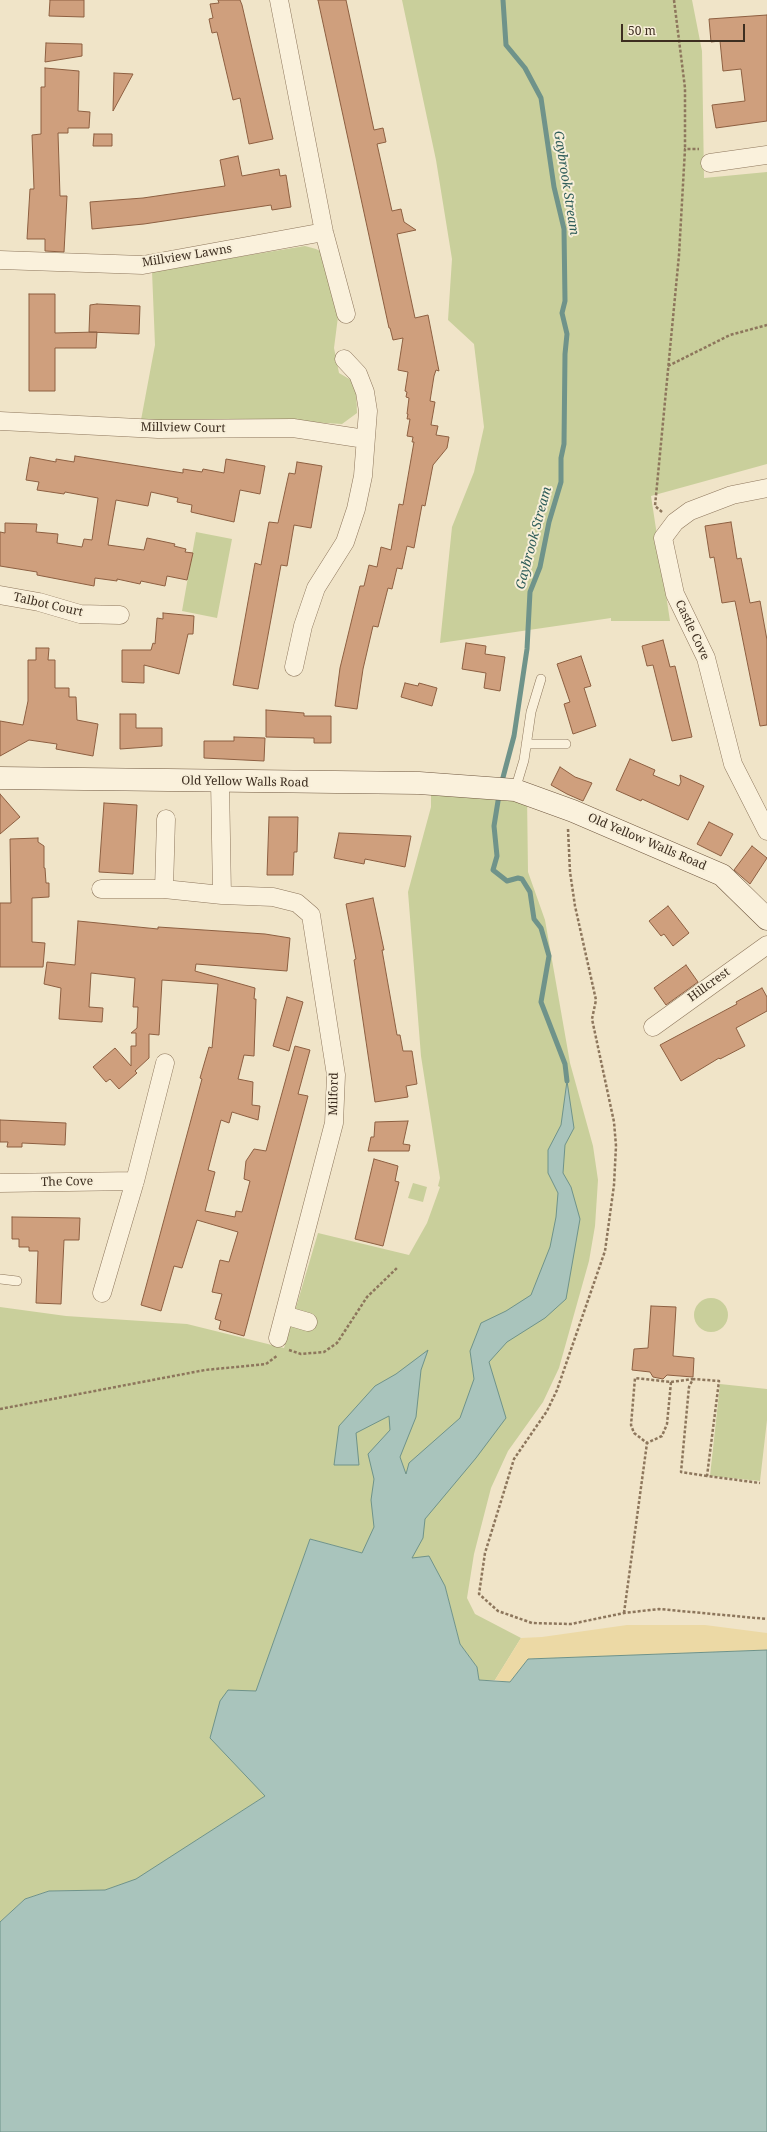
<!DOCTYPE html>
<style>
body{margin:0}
#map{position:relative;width:767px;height:2132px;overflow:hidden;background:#f0e4c8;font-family:"Noto Serif",serif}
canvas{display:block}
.scale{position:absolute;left:621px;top:24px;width:124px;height:18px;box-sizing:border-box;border:2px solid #3d2e20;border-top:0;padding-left:5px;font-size:12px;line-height:14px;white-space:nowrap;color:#3d2e20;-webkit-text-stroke:3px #f7eed8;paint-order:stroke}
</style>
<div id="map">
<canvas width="767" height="2132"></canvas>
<div class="scale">50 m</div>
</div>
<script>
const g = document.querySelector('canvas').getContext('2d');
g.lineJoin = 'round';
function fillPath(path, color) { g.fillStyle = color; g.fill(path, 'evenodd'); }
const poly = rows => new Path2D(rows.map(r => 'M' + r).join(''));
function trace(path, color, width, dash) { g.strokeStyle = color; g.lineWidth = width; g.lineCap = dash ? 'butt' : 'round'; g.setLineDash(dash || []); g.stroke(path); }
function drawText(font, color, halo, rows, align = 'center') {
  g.font = font + ' "Noto Serif",serif'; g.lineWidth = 4; g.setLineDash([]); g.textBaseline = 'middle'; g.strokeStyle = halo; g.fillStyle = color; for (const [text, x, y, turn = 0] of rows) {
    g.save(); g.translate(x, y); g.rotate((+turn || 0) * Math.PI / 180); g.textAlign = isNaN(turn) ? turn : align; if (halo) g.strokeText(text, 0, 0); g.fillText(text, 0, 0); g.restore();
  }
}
fillPath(poly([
 [402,0,692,0,702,51,704,178,767,172,767,464,651,496,670,621,611,621,611,618,440,643,452,527,474,472,484,427,474,344,448,320,452,259,436,160],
 [305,246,316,249,324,253,339,309,334,348,339,373,351,380,356,387,357,413,342,424,293,421,141,420,155,345,152,271],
 [196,532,232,539,217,618,182,611],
 [431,783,527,795,528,872,545,920,570,1063,593,1146,598,1180,595,1226,589,1261,559,1368,543,1402,508,1451,491,1488,474,1554,467,1598,475,1614,521,1638,495,1680,479,1680,477,1667,460,1644,445,1586,412,1558,362,1553,310,1539,256,1692,265,1796,136,1880,105,1890,49,1891,25,1899,0,1922,0,1307,66,1316,187,1324,284,1348,318,1233,409,1255,427,1223,440,1187,438,1186,440,1178,421,1056,408,892,431,807],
 [413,1183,427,1187,423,1202,408,1198],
 '694 1315a17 17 0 1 1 34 0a17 17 0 1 1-34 0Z',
 [720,1384,767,1389,767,1420,760,1481,710,1476]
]), '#c9cf9b');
fillPath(poly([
 [627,1625,705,1625,767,1633,767,1650,529,1659,510,1682,495,1680,521,1638,542,1637]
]), '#ecd9a5');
const water = poly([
 [567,1081,574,1128,565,1145,563,1173,571,1187,580,1219,566,1299,545,1318,507,1342,489,1362,506,1418,476,1458,425,1519,423,1538,412,1558,429,1556,445,1586,460,1644,477,1667,479,1680,510,1682,528,1659,767,1650,767,2132,0,2132,0,1922,25,1899,49,1891,105,1890,136,1879,265,1796,210,1738,220,1701,228,1690,256,1691,310,1539,362,1553,374,1527,371,1500,374,1479,368,1454,390,1430,389,1416,356,1433,359,1465,334,1465,339,1426,375,1386,396,1374,428,1350,421,1370,416,1417,400,1457,406,1474,409,1463,460,1418,474,1379,470,1351,481,1323,506,1311,531,1295,550,1247,556,1217,558,1193,548,1173,548,1150,561,1125,567,1081]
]);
fillPath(water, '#a9c4bc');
trace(water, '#6f938a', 1);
trace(poly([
 [501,785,514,736,527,649,530,592,540,567,549,522,561,482,561,458,564,444,565,354,567,334,562,313,565,301,564,229,554,187,541,98,525,68,506,45,503,0],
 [499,795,494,826,497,856,493,870,507,881,518,878,522,879,530,892,534,919,541,928,549,956,541,1002,565,1064,567,1081]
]), '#6f938a', 5);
const building = poly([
 [50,0,84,0,84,17,49,16,50,0],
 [218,0,240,0,242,5,273,139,249,144,240,98,233,100,217,32,212,33,209,19,213,18,210,4,219,3,218,0],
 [318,0,346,0,374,130,383,128,386,142,377,144,392,211,401,209,404,222,416,230,397,234,415,318,428,315,439,371,436,370,434,376,430,401,435,402,431,425,438,426,436,435,449,437,447,448,433,465,425,506,422,505,414,548,407,546,402,569,397,568,392,589,388,588,378,627,373,626,363,669,357,709,335,706,340,668,360,586,364,586,369,565,377,567,381,547,391,550,399,504,403,505,414,442,412,442,413,437,407,436,410,419,407,419,408,414,407,414,409,398,406,397,407,392,405,391,408,372,398,370,403,338,393,340,390,328,389,328,318,0],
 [767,15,767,121,716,128,712,105,745,101,741,69,723,71,720,41,711,42,709,19,767,15],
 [46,43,82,44,82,56,45,62,46,43],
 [45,68,79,71,78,111,90,112,89,128,68,128,68,133,58,133,60,196,67,196,64,252,45,251,45,239,27,239,30,189,34,189,32,135,41,134,41,87,45,87,45,68],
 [114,73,133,74,113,111,114,73],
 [94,134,112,134,112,146,93,146,94,134],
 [238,156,242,176,279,169,280,176,286,175,291,207,272,210,271,205,144,224,92,229,90,202,143,198,225,186,220,160,238,156],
 [29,294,55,294,55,333,97,332,96,348,55,348,55,391,29,391,29,294],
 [97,304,140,306,139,334,89,332,90,305,97,304],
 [75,456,183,473,183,469,202,472,203,469,224,473,226,459,265,466,260,494,240,490,234,522,191,512,192,505,177,502,178,498,151,492,148,506,116,500,108,545,144,550,147,538,175,544,174,546,186,549,185,552,193,553,187,580,167,576,165,586,141,581,140,584,117,579,117,581,95,578,94,586,37,575,37,572,0,566,0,532,5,533,5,523,37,524,36,532,58,534,57,543,82,547,84,539,92,540,98,498,65,492,64,494,37,490,39,482,26,480,30,457,56,462,56,459,74,462,75,456],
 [297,462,322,466,311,528,294,525,287,566,281,565,258,689,233,685,255,563,261,565,269,522,278,523,289,473,295,474,297,462],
 [731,522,737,559,741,558,750,603,760,601,767,640,767,725,760,726,735,601,722,603,714,557,710,558,705,526,731,522],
 [163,613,194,616,193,634,188,634,179,674,144,665,144,683,122,682,122,650,151,650,153,643,155,644,157,618,163,619,163,613],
 [663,640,670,667,675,666,692,737,672,741,653,665,647,666,642,646,663,640],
 [466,643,486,646,485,654,505,657,500,691,484,688,486,673,462,669,466,643],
 [36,648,49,648,48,660,55,660,55,688,69,688,69,697,76,697,77,720,98,724,93,756,56,749,57,744,29,740,0,756,0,721,23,725,28,701,28,660,36,660,36,648],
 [581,656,591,686,584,688,596,726,573,734,564,704,570,702,557,664,581,656],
 [405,683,418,686,419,683,437,688,432,706,401,697,405,683],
 [266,710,304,713,304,716,331,716,331,743,314,743,314,738,266,737,266,710],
 [120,714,136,714,136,728,162,728,162,746,120,749,120,714],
 [234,737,265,738,264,761,204,758,204,741,234,741,234,737],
 [630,759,655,770,653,775,679,786,681,782,680,775,704,786,688,820,642,799,641,801,616,790,630,759],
 [560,767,575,777,592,783,583,801,567,794,551,785,560,767],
 [0,794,20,817,0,834,0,794],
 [104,803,137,805,133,874,99,872,104,803],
 [269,817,298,817,297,852,294,852,293,875,267,875,269,817],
 [709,822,733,834,721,856,697,844,709,822],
 [339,833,411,836,405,867,365,859,364,864,334,858,339,833],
 [38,838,38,842,44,846,44,868,45,868,46,883,49,883,49,897,32,898,32,942,45,943,43,967,0,967,0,903,11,903,10,839,38,838],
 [752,846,767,858,750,884,734,870,752,846],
 [373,898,384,950,382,950,397,1035,400,1035,403,1051,412,1051,417,1084,406,1086,408,1097,375,1102,354,960,356,959,346,904,373,898],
 [668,906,689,933,673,946,664,934,661,936,649,921,668,906],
 [78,921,158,929,158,927,265,934,290,938,287,971,196,964,195,971,255,988,254,999,256,999,254,1056,244,1055,238,1079,253,1082,252,1105,260,1106,258,1120,232,1112,229,1123,221,1120,208,1170,215,1172,205,1211,235,1217,236,1211,242,1212,250,1181,244,1179,246,1161,254,1149,266,1151,295,1046,310,1050,298,1094,308,1096,244,1336,219,1329,221,1321,215,1319,222,1294,212,1292,220,1260,229,1262,238,1232,197,1220,182,1268,174,1266,161,1311,141,1305,202,1079,200,1078,209,1047,212,1048,218,984,162,980,159,1035,149,1034,149,1058,135,1071,137,1073,119,1089,110,1079,106,1082,93,1067,115,1048,131,1066,131,1046,136,1046,136,1033,131,1033,137,1028,138,1007,133,1007,135,978,91,973,89,1007,103,1008,102,1022,59,1019,61,988,44,984,47,962,75,965,78,921],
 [686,965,698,982,666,1005,654,988,686,965],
 [762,988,767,997,767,1011,736,1028,745,1046,720,1059,719,1058,681,1081,660,1045,737,1004,736,1002,762,988],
 [287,997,303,1002,289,1051,273,1046,287,997],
 [0,1120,66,1123,65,1145,22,1143,22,1147,7,1147,8,1142,0,1142,0,1120],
 [408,1121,403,1144,410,1145,409,1151,368,1151,371,1137,374,1137,375,1122,408,1121],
 [374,1159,398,1166,395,1181,399,1182,383,1246,355,1239,374,1159],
 [12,1217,80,1218,79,1240,64,1240,61,1304,36,1303,38,1251,29,1251,29,1247,19,1247,19,1239,12,1239,12,1217],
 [651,1306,676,1307,673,1356,694,1358,693,1377,667,1375,663,1379,653,1377,650,1372,632,1370,634,1349,648,1348,651,1306]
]);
fillPath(building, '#cf9f7d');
trace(building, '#8d5f41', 1);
const lane = poly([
 [526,744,566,744],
 [515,790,524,760,531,712,541,679],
 [0,1279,17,1281]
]);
const street = poly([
 [279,0,324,232,346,314],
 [710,163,767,155],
 [0,260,143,265,324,232],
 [0,421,158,429,293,428,365,439],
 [767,488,732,495,690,511,675,522,663,538,675,594,706,658,733,764,767,831],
 [0,595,39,602,80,614,120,615],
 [294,667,303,626,316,588,345,542,356,509,363,476,368,411,365,392,358,374,344,359],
 [220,781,222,895],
 [101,889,164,889,222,895,273,897,297,903,311,915,336,1075,334,1123,278,1338],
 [164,889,166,819],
 [653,1027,767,945],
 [0,1183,135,1181],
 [102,1293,135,1181,165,1063],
 [284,1315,308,1322]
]);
const secondary = poly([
 [0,778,419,783,515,790,573,811,722,875,767,919]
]);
trace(lane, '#8d765c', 10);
trace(street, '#8d765c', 19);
trace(secondary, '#6f573f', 23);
trace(poly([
 [674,0,685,88,685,149],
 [668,366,730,335,767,325],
 [662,512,655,506,679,255,685,149,699,149],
 [568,829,570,872,575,906,596,1000,592,1019,614,1122,616,1146,614,1185,605,1251,557,1390,547,1411,514,1459,485,1553,479,1594,498,1611,532,1623,571,1624,624,1613,659,1609,767,1619],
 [289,1350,301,1354,324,1352,337,1343,367,1297,398,1267],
 [671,1382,693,1379],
 [0,1409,205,1370,266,1364,278,1355],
 [707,1476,681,1472,689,1387,693,1379,719,1381,707,1476,760,1483],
 [624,1613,647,1443,634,1433,631,1425,635,1378,671,1382,667,1424,662,1436,647,1443]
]), '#8d765c', 2.5, [3, 2]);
trace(lane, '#faf1dc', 9);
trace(street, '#faf1dc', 18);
trace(secondary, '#faf1dc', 22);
drawText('12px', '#3d2e20', '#f7eed8', [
 ["Millview Lawns",187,256,-9],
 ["Millview Court",183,428,1],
 ["Talbot Court",48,605,13],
 ["Castle Cove",692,630,65],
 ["Old Yellow Walls Road",245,782,1],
 ["Old Yellow Walls Road",647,842,23],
 ["Hillcrest",709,985,-36],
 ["Milford",334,1094,-89],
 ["The Cove",67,1182,-1]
]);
drawText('italic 13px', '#2f5d5a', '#f7eed8', [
 ["Gaybrook Stream",566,183,81],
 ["Gaybrook Stream",534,538,-75]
]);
</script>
